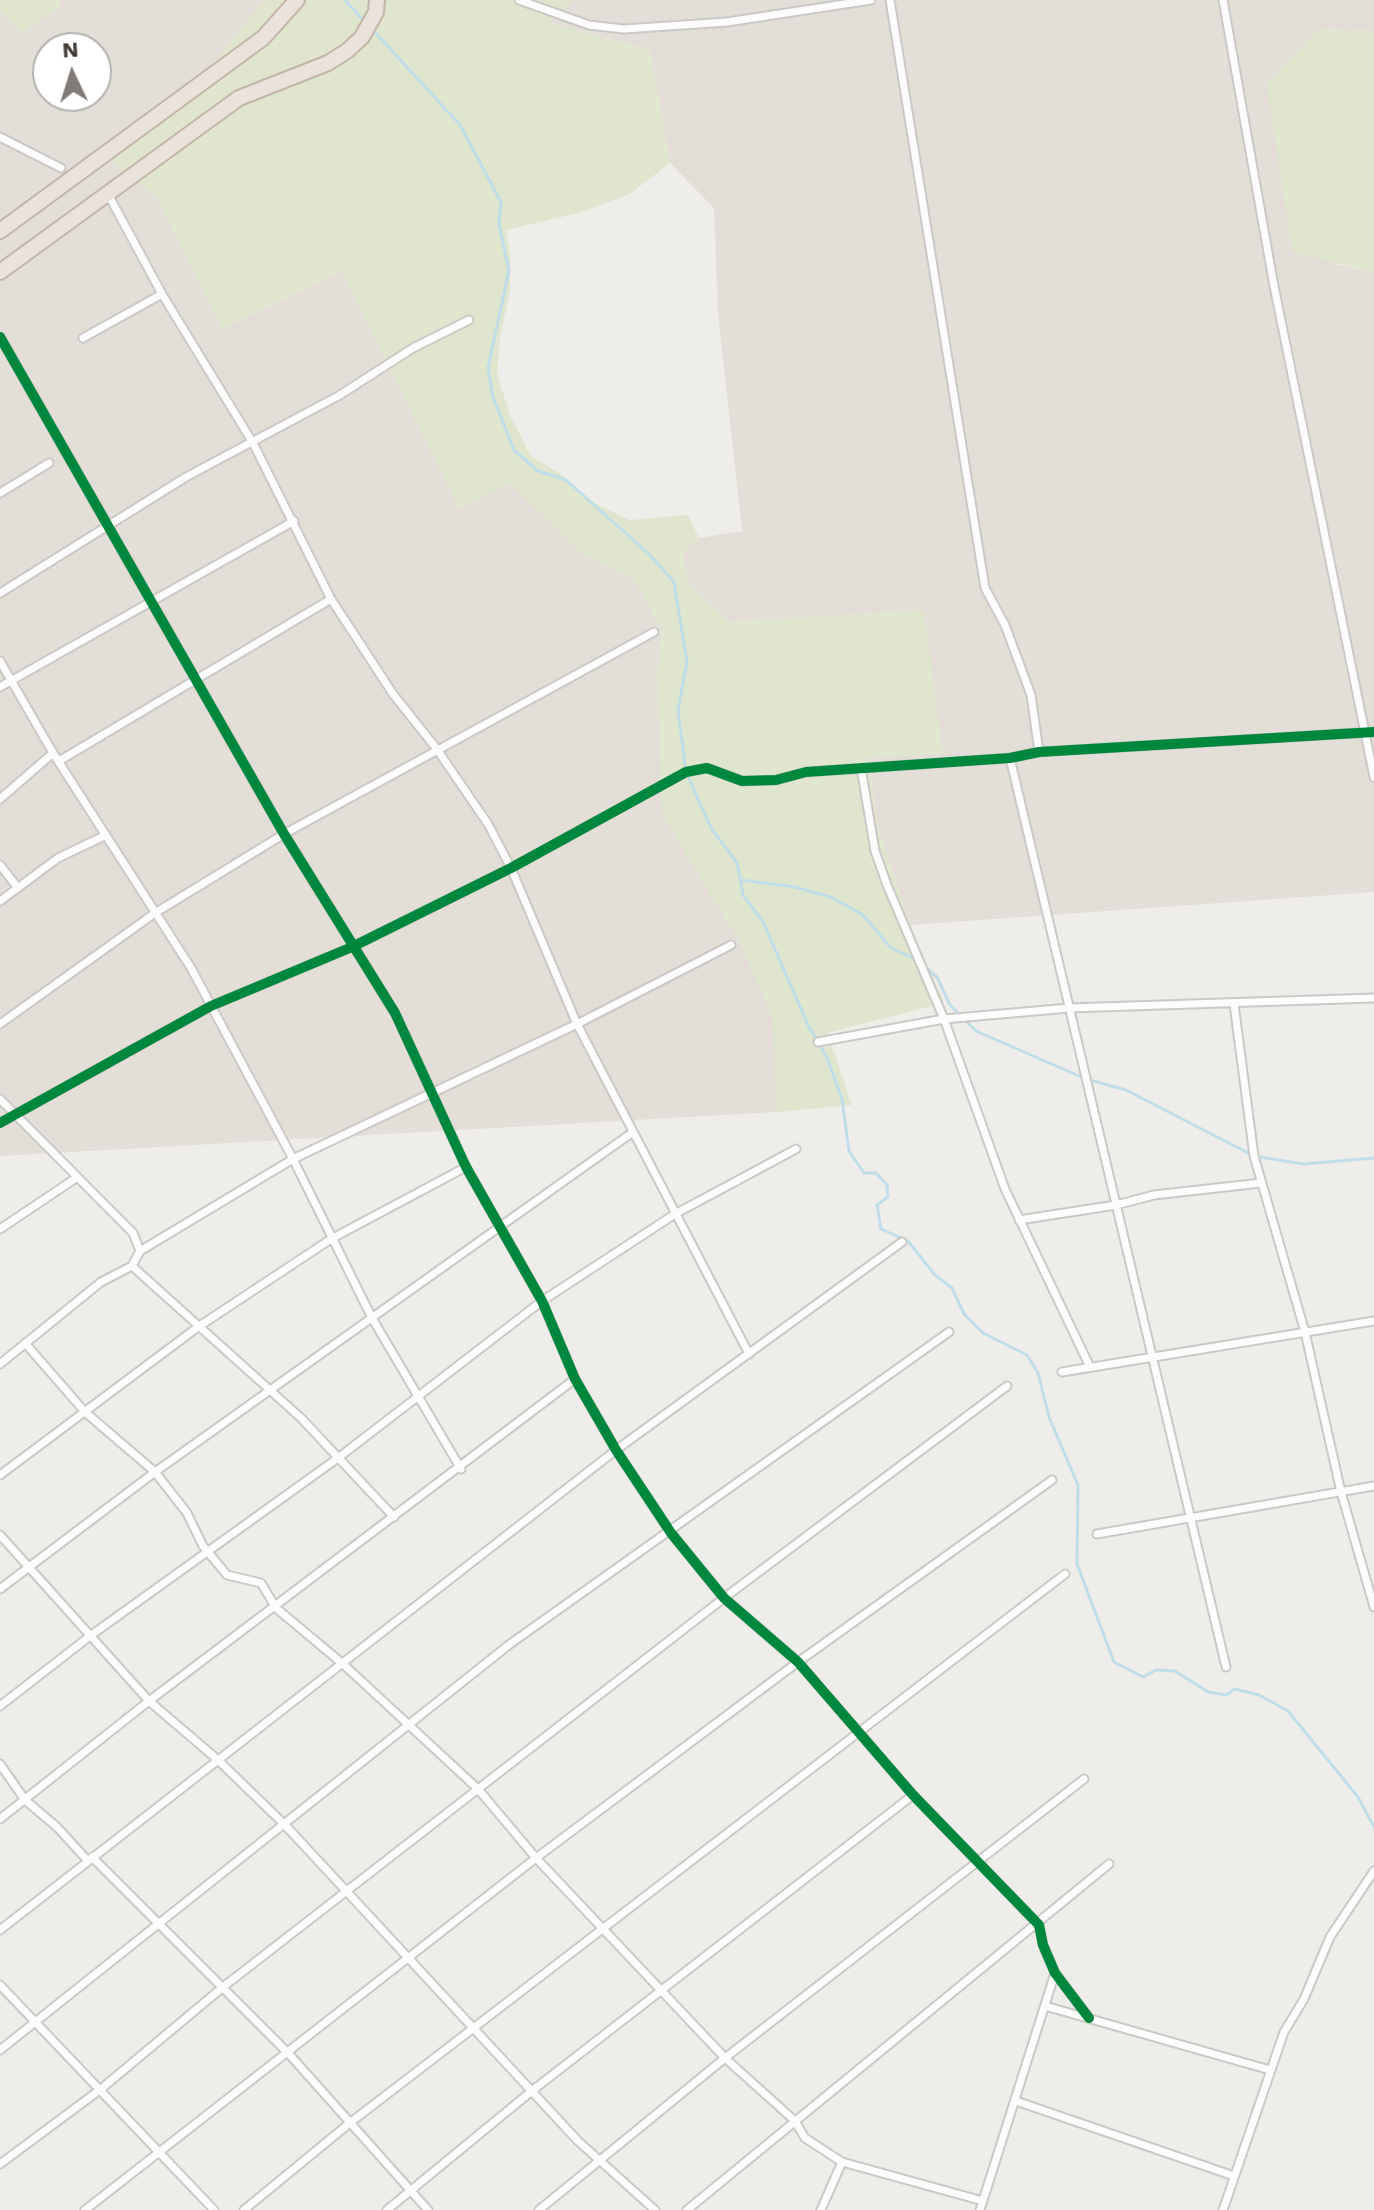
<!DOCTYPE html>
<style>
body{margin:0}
#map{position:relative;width:1374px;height:2210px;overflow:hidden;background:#efedea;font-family:"Work Sans",sans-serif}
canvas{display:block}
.north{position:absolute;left:32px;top:32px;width:80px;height:80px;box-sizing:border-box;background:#fff;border:2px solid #b4b1af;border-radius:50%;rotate:356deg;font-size:22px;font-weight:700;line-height:32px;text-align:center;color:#443d37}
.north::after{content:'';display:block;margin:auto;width:28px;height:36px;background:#807b76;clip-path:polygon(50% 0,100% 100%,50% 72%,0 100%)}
</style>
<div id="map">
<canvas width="1374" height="2210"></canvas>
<div class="north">N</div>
</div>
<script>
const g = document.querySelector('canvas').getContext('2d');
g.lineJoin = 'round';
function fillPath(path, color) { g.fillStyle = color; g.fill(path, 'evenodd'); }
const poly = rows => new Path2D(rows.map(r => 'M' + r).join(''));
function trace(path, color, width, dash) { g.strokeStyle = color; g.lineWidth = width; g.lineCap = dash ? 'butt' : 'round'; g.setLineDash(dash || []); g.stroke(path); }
fillPath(poly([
 [61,0,264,0,208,70,101,153,156,196,222,329,341,271,459,509,509,482,585,556,633,578,662,629,657,675,699,874,741,944,774,1019,776,1112,0,1156,0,10,23,33,57,8],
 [48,48,96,48,96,96,48,96],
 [573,0,1374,0,1374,31,1319,29,1267,85,1336,264,1374,272,1374,892,910,925,878,827,868,757,924,610,728,622,689,584,682,554,699,538,742,531,718,314,714,208,670,163,650,50,549,23]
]), '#e3ded8');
fillPath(poly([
 [0,0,61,0,57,8,23,33,0,10],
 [264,0,573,0,550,23,650,50,670,163,630,194,579,213,506,230,510,254,510,291,500,337,497,374,510,415,531,456,565,477,589,500,629,520,688,515,699,538,682,554,689,584,728,622,924,610,943,754,868,757,878,827,910,925,944,1003,828,1033,852,1105,776,1112,773,1019,741,944,662,814,657,675,662,629,633,578,585,556,509,483,459,509,341,271,222,329,156,196,100,153,208,70],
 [1319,29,1374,31,1374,272,1292,252,1267,84]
]), '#e0e6cd');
trace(poly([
 [345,0,364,21],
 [372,29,460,125,501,202,499,225,509,270,488,368,493,397,514,450,538,471,566,480,649,554,674,582,687,662,678,710,686,772,711,828,737,863,743,895,763,922,809,1027,827,1058,842,1099,849,1151,864,1173,876,1173,887,1185,888,1197,877,1205,881,1229,908,1241,935,1275,952,1288,964,1314,983,1333,1027,1355,1038,1373,1049,1417,1078,1485,1077,1564,1114,1662,1143,1677,1156,1670,1175,1671,1208,1692,1227,1695,1234,1689,1259,1695,1288,1711,1358,1797,1374,1827],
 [741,880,795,887,831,897,863,915,891,948,917,960],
 [923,965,937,977,950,1005,976,1031,1086,1079,1126,1090,1254,1156,1303,1164,1374,1158]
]), '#bfdee9', 3);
const street = poly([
 [519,0,589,25,624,29,727,22,871,0],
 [890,0,985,588,1005,625,1031,695,1039,752],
 [1223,0,1274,286,1374,777],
 [0,137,61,168],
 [109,196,162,294,253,443,331,599,393,694,436,748,488,824,511,868,577,1024,749,1354],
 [0,337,284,834,395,1013,466,1167,542,1301,575,1379,616,1450,671,1533,724,1598,798,1662,913,1795,1039,1925,1043,1945,1055,1973,1089,2018],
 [83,338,162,294],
 [0,493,49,463],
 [0,593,186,477,340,395,413,348,469,320],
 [0,661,53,753,191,968,293,1159,372,1318,461,1469],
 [0,687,294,521],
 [1010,758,1226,1667],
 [59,761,331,599],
 [861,768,875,851,887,885,944,1019,1005,1189,1090,1367],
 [0,799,53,753],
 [0,865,18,888],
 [0,901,58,858,106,835],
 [1234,1004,1254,1156,1305,1332,1341,1492,1374,1607],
 [0,1024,155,913,284,834,654,632],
 [818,1042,944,1019,1069,1008,1374,998],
 [0,1099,133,1233,140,1251],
 [0,1123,211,1006,352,947,511,868,686,772,707,768,742,781,776,780,806,772,1010,758,1039,752,1374,732],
 [1019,1220,1116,1205,1154,1195,1261,1183],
 [0,1229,76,1178],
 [132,1266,301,1418,394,1517],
 [25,1343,85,1412,155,1472,187,1513,203,1546,227,1575,261,1583,276,1608,343,1664,478,1789,536,1858,725,2058,795,2121,805,2138,842,2162],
 [0,1364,101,1282,132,1266,140,1251,293,1159,577,1024,731,945],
 [1062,1372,1374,1321],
 [0,1475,198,1327,331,1239,466,1167],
 [1097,1534,1374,1486],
 [0,1535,149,1701,218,1760,285,1825,578,2141,655,2210],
 [0,1589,155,1472,633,1132],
 [0,1706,90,1636,338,1458,542,1301,675,1214,796,1149],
 [0,1764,25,1800,57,1827,88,1861],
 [0,1819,149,1701,575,1379],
 [92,1857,289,2054,428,2210],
 [0,1930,616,1450,902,1242],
 [0,1985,214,2210],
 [1045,2006,1270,2070],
 [0,2050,510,1644,949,1332],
 [1016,2101,1234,2176],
 [0,2164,101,2089,223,1987,724,1598,1007,1386],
 [85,2210,536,1858,798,1662,1052,1480],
 [244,2210,351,2122,1065,1574],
 [387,2210,533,2090,913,1795],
 [539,2210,725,2058,1084,1779],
 [687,2210,1109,1864],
 [821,2210,842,2162,983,2201],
 [980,2210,1055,1973],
 [1223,2210,1284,2032,1304,1999,1330,1937,1374,1871]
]);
const highway = poly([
 [0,231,263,38,297,0],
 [0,272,239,98,328,63,347,51,362,37,376,12,377,0]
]);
trace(street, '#cbc9c6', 11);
trace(highway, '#c4b5a9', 18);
trace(street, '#fdfcfc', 7);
trace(highway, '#eae3db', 14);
trace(poly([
 [0,337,284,834,395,1013,466,1167,542,1301,575,1379,616,1450,671,1533,724,1598,798,1662,913,1795,1039,1925,1043,1945,1055,1973,1089,2018],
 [0,1123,211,1006,352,947,511,868,686,772,707,768,742,781,776,780,806,772,1010,758,1039,752,1374,732]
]), '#00873e', 10);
</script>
